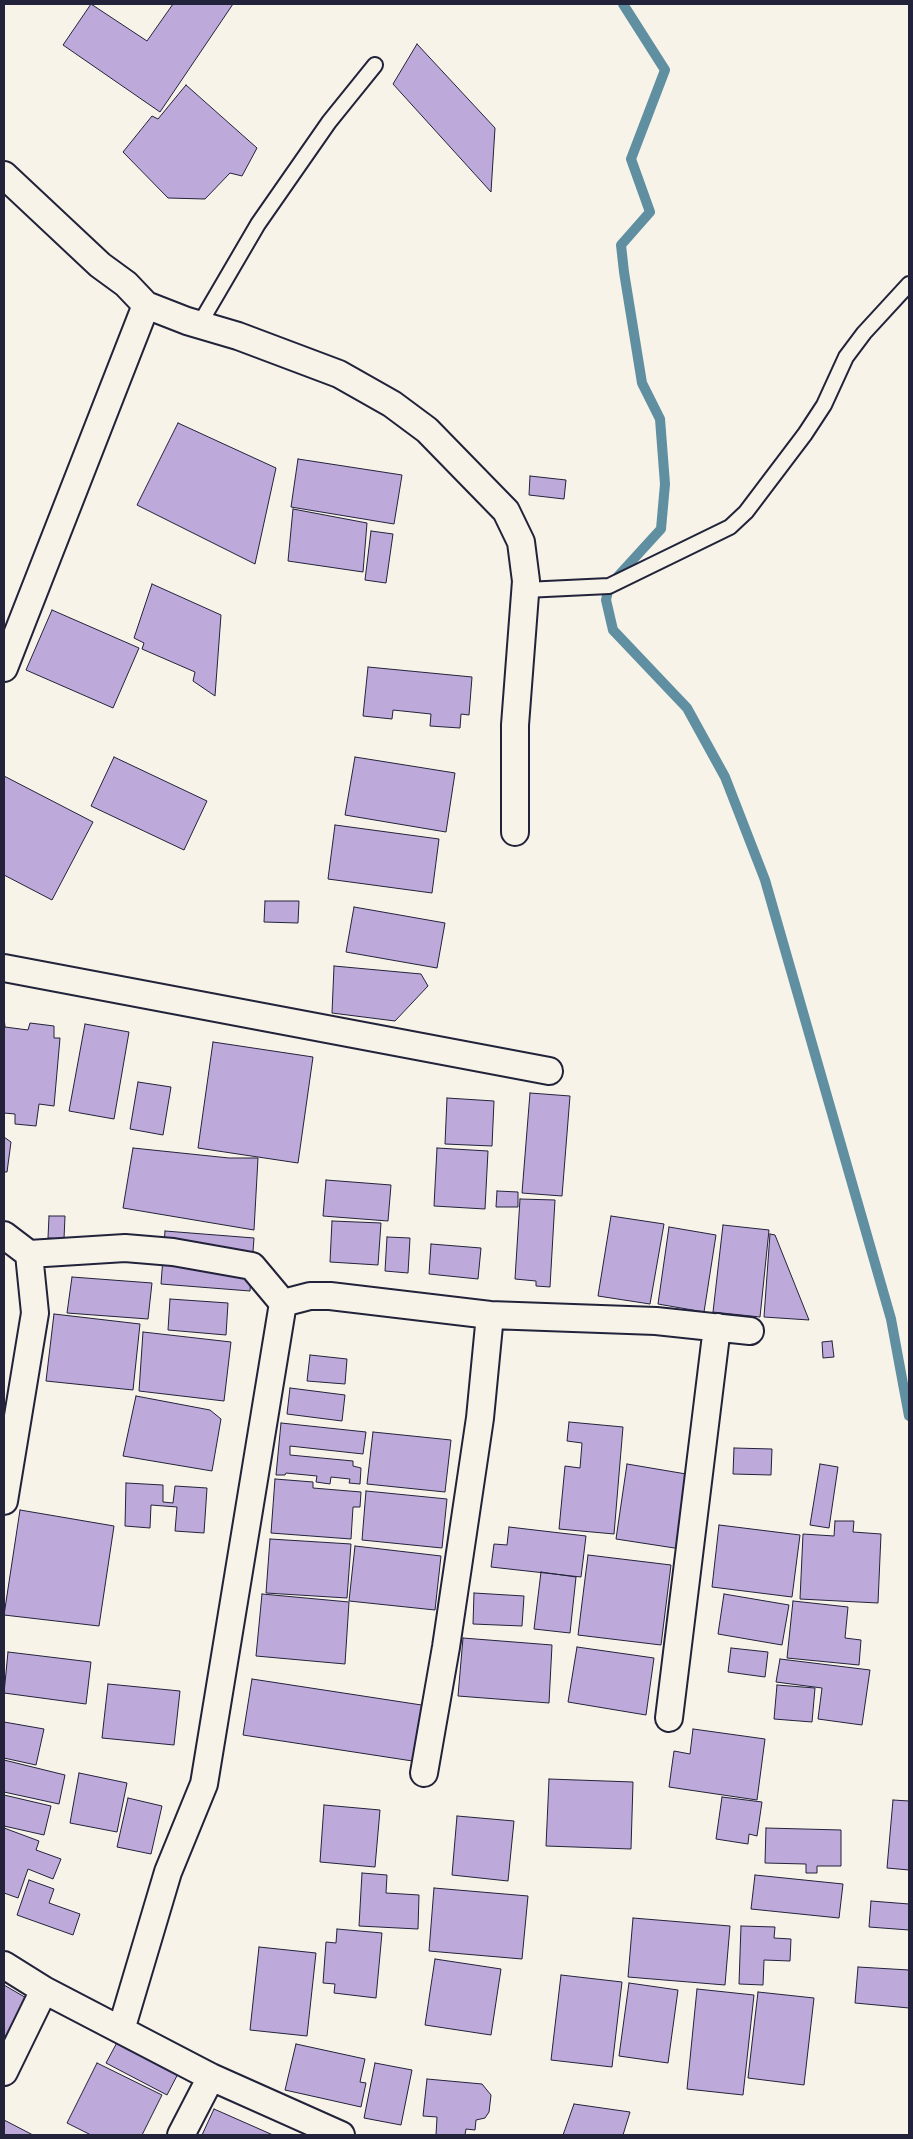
<!DOCTYPE html>
<style>
body{margin:0}
#map{position:relative;width:913px;height:2139px;overflow:hidden;background:#f7f3e8;font-family:Itim,sans-serif}
canvas{display:block}
.frame{position:absolute;inset:0;border:5px solid #22223b;pointer-events:none}
</style>
<div id="map">
<canvas width="913" height="2139"></canvas>
<div class="frame"></div>
</div>
<script>
const g = document.querySelector('canvas').getContext('2d');
g.lineJoin = 'round';
const poly = rows => new Path2D(rows.map(r => 'M' + r).join(''));
function trace(path, color, width, dash) { g.strokeStyle = color; g.lineWidth = width; g.lineCap = dash ? 'butt' : 'round'; g.setLineDash(dash || []); g.stroke(path); }
function fillPath(path, color) { g.fillStyle = color; g.fill(path, 'evenodd'); }
trace(poly([
 [623,4,665,70,631,159,650,212,621,245,624,272,642,383,660,419,665,484,661,529,609,586,606,600,613,630,687,708,725,777,765,880,891,1319,909,1416]
]), '#5f8fa1', 10);
const building = poly([
 [91,4,147,41,173,4,233,4,160,112,63,45,91,4],
 [417,44,495,128,491,192,393,84,417,44],
 [186,85,257,148,242,176,230,173,205,199,168,198,123,152,152,116,158,119,186,85],
 [178,423,276,468,255,564,137,505,178,423],
 [298,459,402,475,394,524,291,507,298,459],
 [530,476,566,480,564,499,529,495,530,476],
 [293,509,367,523,363,572,288,561,293,509],
 [371,531,393,534,386,583,365,580,371,531],
 [152,584,221,615,215,696,193,681,195,672,142,649,144,643,134,638,152,584],
 [52,610,139,648,113,708,26,670,52,610],
 [368,667,472,677,469,715,461,714,460,728,430,726,431,714,393,710,392,719,363,716,368,667],
 [114,757,207,801,184,850,91,806,114,757],
 [355,757,455,773,446,832,345,815,355,757],
 [4,776,93,822,52,900,4,875,4,776],
 [335,825,439,839,432,893,328,879,335,825],
 [265,901,299,901,298,923,264,922,265,901],
 [354,907,445,923,437,968,346,952,354,907],
 [334,966,421,974,428,986,395,1021,332,1013,334,966],
 [4,1017,5,1027,28,1030,30,1023,54,1026,54,1038,60,1038,54,1106,39,1104,36,1126,15,1124,15,1114,4,1113,4,1017],
 [85,1024,129,1032,114,1119,69,1111,85,1024],
 [213,1042,313,1057,298,1163,198,1148,213,1042],
 [138,1082,171,1087,163,1135,130,1129,138,1082],
 [530,1093,570,1096,562,1196,522,1193,530,1093],
 [447,1098,494,1101,492,1146,445,1144,447,1098],
 [4,1137,11,1142,7,1172,4,1172,4,1137],
 [133,1148,229,1158,258,1158,254,1230,123,1208,133,1148],
 [437,1148,488,1151,485,1209,434,1206,437,1148],
 [326,1180,391,1185,388,1221,323,1216,326,1180],
 [497,1191,518,1192,518,1207,496,1207,497,1191],
 [520,1199,555,1200,550,1287,536,1286,536,1281,515,1279,520,1199],
 [49,1216,65,1216,64,1239,48,1238,49,1216],
 [611,1216,664,1224,650,1304,598,1296,611,1216],
 [332,1221,381,1223,378,1265,330,1262,332,1221],
 [723,1225,769,1230,760,1317,713,1312,723,1225],
 [669,1227,716,1235,704,1312,658,1304,669,1227],
 [165,1231,254,1238,250,1291,161,1284,165,1231],
 [770,1234,775,1235,809,1320,764,1317,770,1234],
 [387,1237,410,1238,408,1273,385,1271,387,1237],
 [431,1244,481,1248,478,1279,429,1274,431,1244],
 [72,1277,152,1283,148,1319,67,1313,72,1277],
 [170,1299,228,1303,226,1335,168,1330,170,1299],
 [54,1314,140,1324,133,1390,46,1381,54,1314],
 [143,1332,231,1342,224,1401,139,1391,143,1332],
 [832,1341,834,1357,823,1358,822,1342,832,1341],
 [310,1355,347,1359,345,1384,307,1381,310,1355],
 [290,1388,345,1395,342,1421,287,1414,290,1388],
 [136,1396,210,1410,221,1419,212,1471,123,1456,136,1396],
 [569,1422,623,1427,614,1534,559,1529,565,1466,580,1468,582,1443,567,1441,569,1422],
 [281,1423,366,1432,363,1454,290,1446,290,1455,353,1461,353,1466,361,1468,360,1484,349,1483,350,1479,331,1477,330,1484,316,1482,317,1476,286,1473,285,1475,276,1475,281,1423],
 [373,1432,451,1440,445,1492,367,1484,373,1432],
 [734,1448,772,1449,771,1475,733,1474,734,1448],
 [627,1464,692,1475,681,1549,616,1539,627,1464],
 [820,1464,838,1467,829,1528,810,1525,820,1464],
 [275,1479,313,1482,313,1488,361,1492,360,1507,353,1507,351,1539,271,1533,275,1479],
 [126,1483,163,1485,163,1502,173,1503,175,1486,207,1488,204,1533,175,1531,177,1507,151,1505,150,1528,125,1526,126,1483],
 [366,1491,447,1499,442,1548,362,1540,366,1491],
 [20,1510,114,1526,99,1626,4,1615,20,1510],
 [835,1521,854,1521,853,1532,881,1534,878,1603,800,1599,803,1534,834,1536,835,1521],
 [719,1525,800,1535,792,1597,712,1587,719,1525],
 [509,1527,586,1536,581,1577,491,1567,494,1544,507,1545,509,1527],
 [270,1539,351,1544,347,1598,266,1593,270,1539],
 [355,1546,441,1556,435,1610,349,1601,355,1546],
 [588,1555,671,1565,661,1645,578,1635,588,1555],
 [541,1572,576,1577,570,1633,534,1629,541,1572],
 [474,1593,524,1596,522,1626,473,1624,474,1593],
 [262,1594,349,1602,345,1664,256,1656,262,1594],
 [724,1594,789,1605,782,1645,718,1634,724,1594],
 [793,1601,848,1607,845,1638,861,1640,859,1665,787,1658,793,1601],
 [463,1638,552,1645,549,1703,458,1696,463,1638],
 [577,1647,654,1658,646,1715,568,1702,577,1647],
 [731,1648,768,1652,765,1677,728,1672,731,1648],
 [8,1652,91,1662,86,1704,4,1693,8,1652],
 [780,1659,870,1670,862,1725,818,1719,822,1688,776,1682,780,1659],
 [252,1679,428,1706,419,1762,243,1735,252,1679],
 [108,1684,180,1691,174,1745,102,1738,108,1684],
 [777,1685,815,1688,812,1722,774,1719,777,1685],
 [4,1722,44,1729,36,1765,4,1758,4,1722],
 [693,1729,765,1739,757,1800,669,1787,674,1751,690,1754,693,1729],
 [4,1760,65,1775,59,1804,4,1792,4,1760],
 [79,1773,127,1783,117,1832,70,1823,79,1773],
 [549,1779,633,1782,631,1849,546,1846,549,1779],
 [4,1795,51,1806,44,1835,4,1826,4,1795],
 [722,1797,762,1802,757,1836,749,1834,748,1844,716,1839,722,1797],
 [128,1798,162,1806,151,1854,117,1847,128,1798],
 [893,1800,909,1801,909,1870,887,1868,893,1800],
 [324,1805,380,1810,375,1867,320,1862,324,1805],
 [457,1816,514,1821,508,1881,452,1875,457,1816],
 [4,1828,39,1841,36,1850,61,1859,53,1879,28,1869,18,1898,4,1893,4,1828],
 [766,1828,841,1830,841,1866,817,1866,817,1873,806,1873,806,1864,765,1863,766,1828],
 [362,1873,387,1875,386,1893,419,1895,418,1929,359,1926,362,1873],
 [755,1875,843,1884,839,1918,751,1909,755,1875],
 [29,1880,54,1889,49,1903,80,1914,73,1935,17,1915,29,1880],
 [434,1888,528,1896,522,1959,429,1951,434,1888],
 [871,1901,909,1904,909,1930,869,1927,871,1901],
 [633,1918,730,1926,725,1985,628,1977,633,1918],
 [741,1926,775,1927,774,1938,791,1939,790,1961,764,1960,763,1985,739,1984,741,1926],
 [337,1929,382,1933,376,1998,334,1993,335,1984,323,1983,326,1942,336,1943,337,1929],
 [259,1947,316,1953,307,2036,250,2030,259,1947],
 [435,1959,501,1969,491,2035,425,2025,435,1959],
 [858,1967,909,1970,909,2008,855,2003,858,1967],
 [561,1975,622,1982,612,2067,551,2060,561,1975],
 [629,1983,678,1990,668,2063,619,2056,629,1983],
 [4,1985,28,1999,4,2043,4,1985],
 [697,1989,754,1995,743,2095,687,2089,697,1989],
 [758,1992,814,1998,804,2085,748,2078,758,1992],
 [120,2037,181,2068,167,2095,106,2063,120,2037],
 [296,2044,365,2059,360,2082,366,2083,361,2107,285,2090,296,2044],
 [97,2063,162,2095,142,2135,91,2135,67,2123,97,2063],
 [375,2063,412,2070,401,2125,364,2118,375,2063],
 [427,2079,482,2084,491,2095,489,2112,485,2118,476,2120,475,2130,466,2129,465,2135,436,2135,437,2117,423,2116,427,2079],
 [574,2104,630,2112,623,2135,563,2135,574,2104],
 [214,2109,273,2135,202,2135,214,2109],
 [4,2120,33,2135,4,2135,4,2120]
]);
fillPath(building, '#bdaada');
trace(building, '#22223b', 1);
const service = poly([
 [199,325,258,224,329,122,375,65],
 [525,590,609,586,730,527,746,512,805,434,824,405,846,357,864,333,909,284]
]);
const minor = poly([
 [4,175,100,265,126,284,146,305,187,321,238,336,339,374,392,404,427,430,506,511,521,542,526,581,515,725,515,832],
 [4,668,146,305],
 [4,968,549,1071],
 [4,1235,29,1254,35,1313,4,1501],
 [29,1254,125,1248,173,1252,252,1266,283,1303],
 [669,1718,717,1327],
 [424,1773,446,1647,480,1418,490,1315],
 [4,1965,44,1990,211,2077,341,2135],
 [121,2030,168,1872,204,1784,283,1303,310,1296,330,1296,490,1315,656,1321,750,1331],
 [4,2072,44,1990],
 [181,2135,211,2077]
]);
trace(service, '#22223b', 18);
trace(minor, '#22223b', 30);
trace(service, '#f7f3e8', 14);
trace(minor, '#f7f3e8', 26);
</script>
